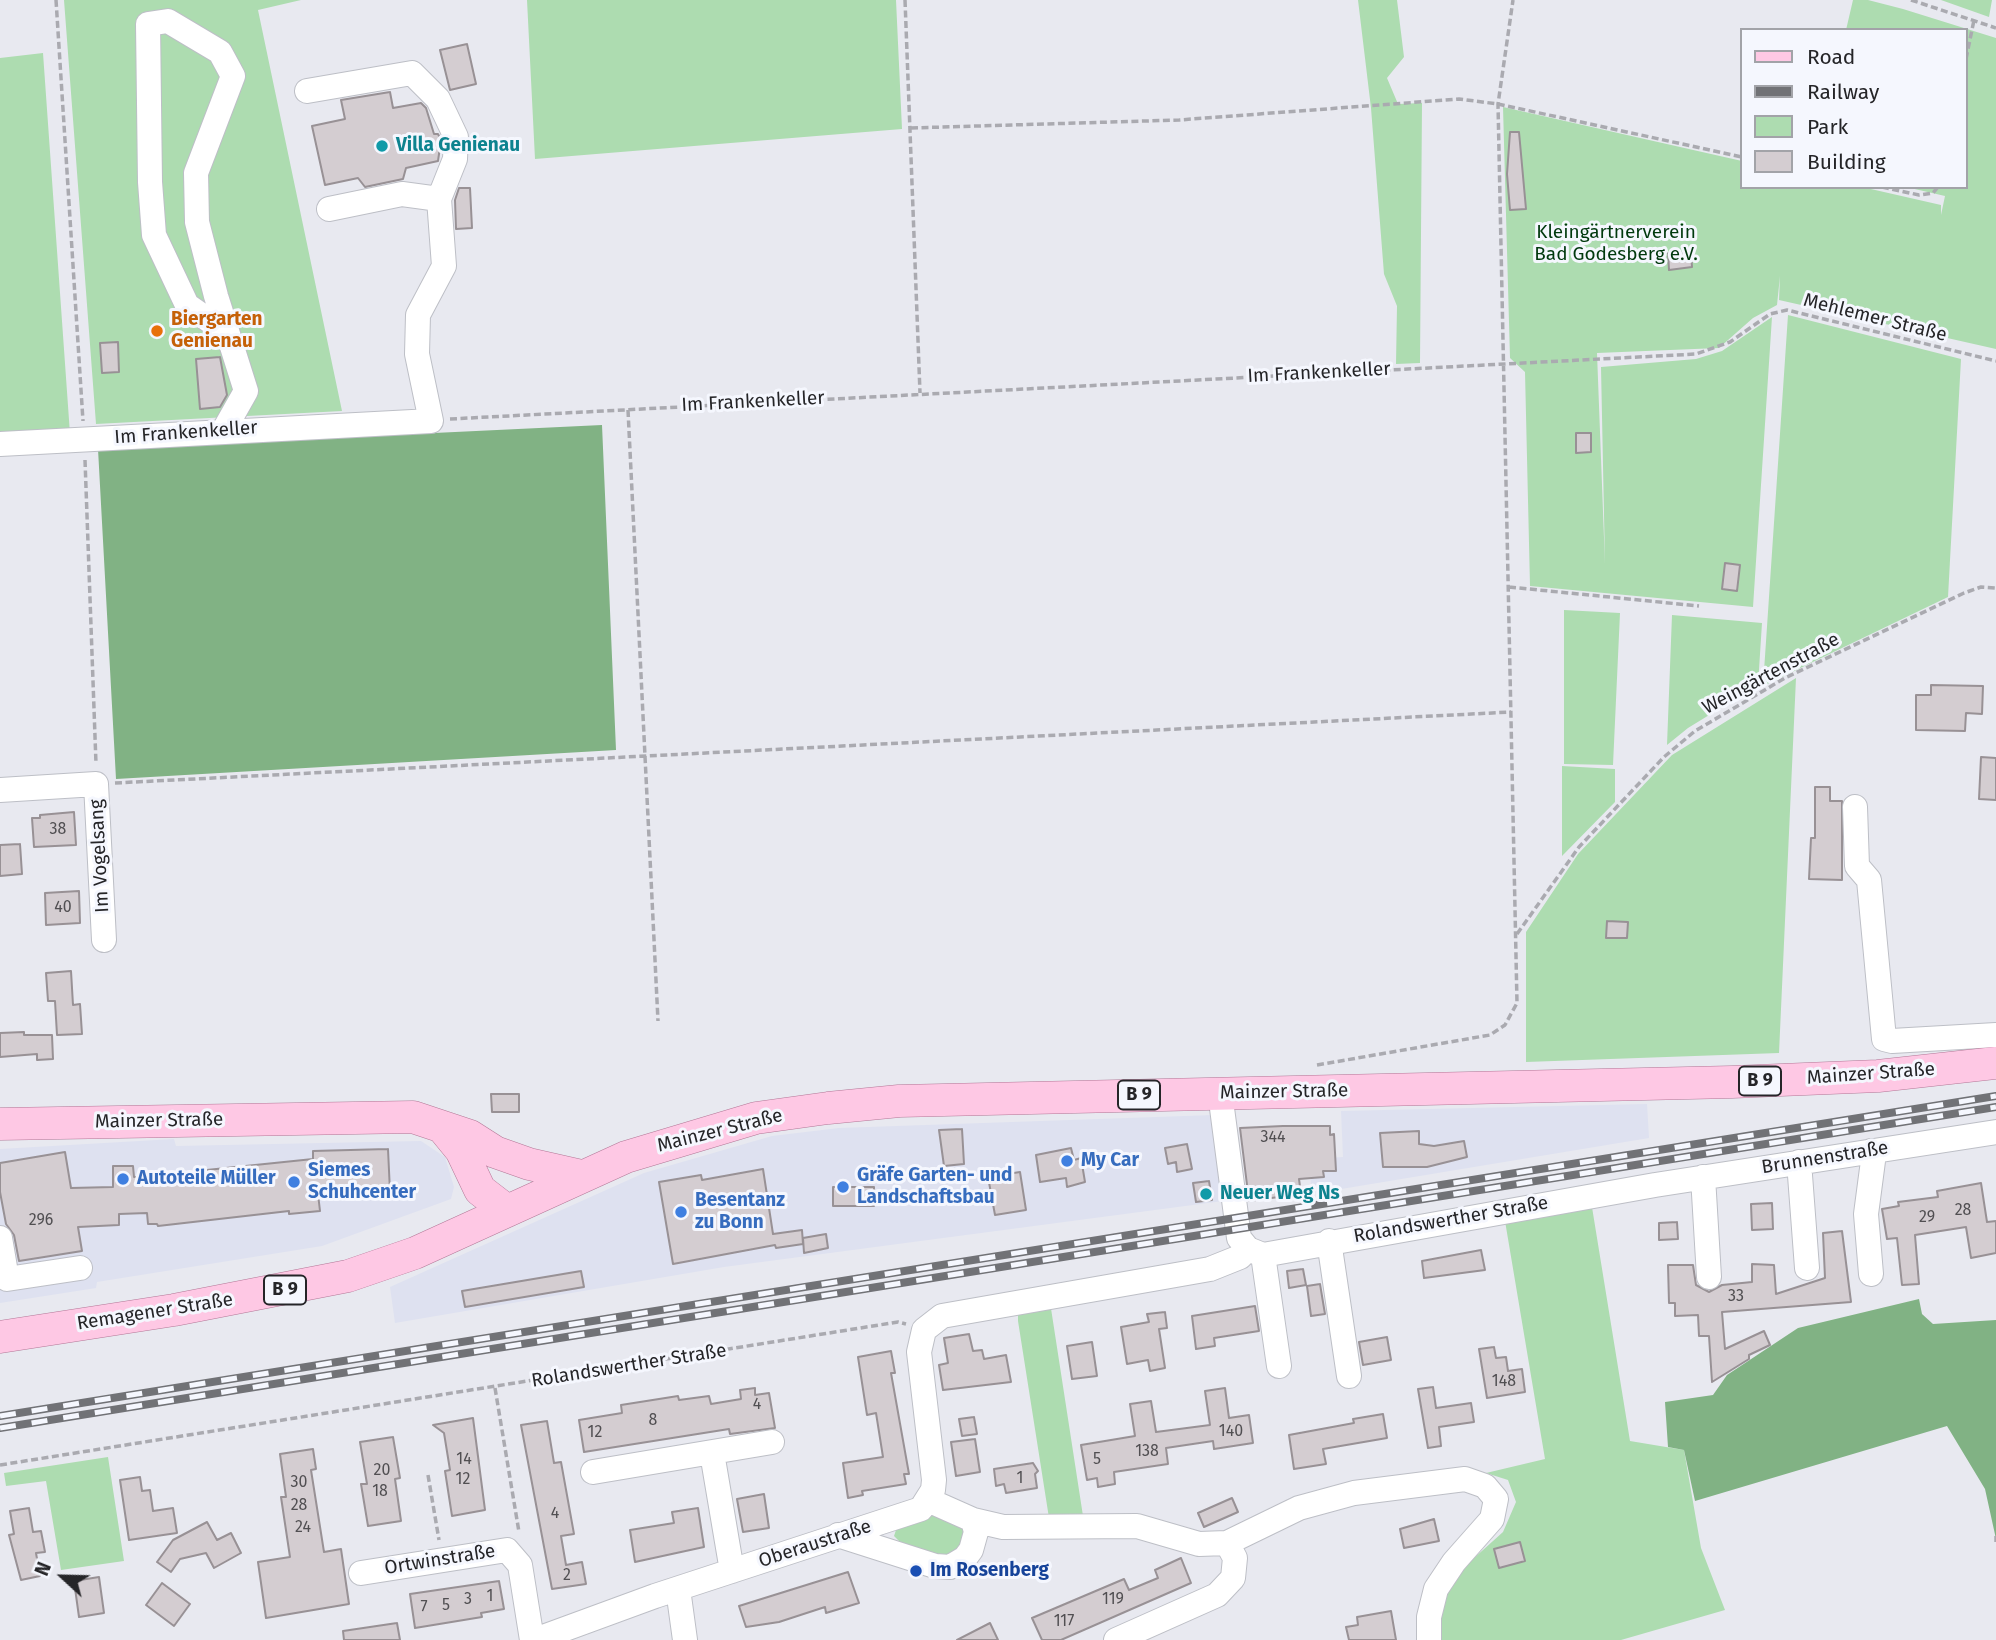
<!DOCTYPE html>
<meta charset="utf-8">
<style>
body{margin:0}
#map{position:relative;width:1996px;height:1640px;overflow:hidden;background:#e8e9f0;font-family:"Fira Sans",sans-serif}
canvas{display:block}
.legend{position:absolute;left:1740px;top:28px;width:228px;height:161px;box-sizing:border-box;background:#f5f7fe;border:2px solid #a2a3a8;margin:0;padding:9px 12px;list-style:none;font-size:21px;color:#252528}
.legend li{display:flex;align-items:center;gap:14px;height:35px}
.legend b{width:35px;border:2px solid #a2a3a8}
.north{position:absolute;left:28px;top:1542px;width:70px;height:70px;-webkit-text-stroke:5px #f5f7fe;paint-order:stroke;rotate:292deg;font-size:19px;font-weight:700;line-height:28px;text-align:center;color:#252528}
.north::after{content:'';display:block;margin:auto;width:24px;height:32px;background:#252528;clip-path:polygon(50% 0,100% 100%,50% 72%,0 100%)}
</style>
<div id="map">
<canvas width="1996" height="1640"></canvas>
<ul class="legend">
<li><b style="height:9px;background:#fec8e4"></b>Road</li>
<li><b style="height:9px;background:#717276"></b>Railway</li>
<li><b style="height:19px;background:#addcb0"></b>Park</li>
<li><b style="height:19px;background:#d4cdd1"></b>Building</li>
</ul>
<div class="north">N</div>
</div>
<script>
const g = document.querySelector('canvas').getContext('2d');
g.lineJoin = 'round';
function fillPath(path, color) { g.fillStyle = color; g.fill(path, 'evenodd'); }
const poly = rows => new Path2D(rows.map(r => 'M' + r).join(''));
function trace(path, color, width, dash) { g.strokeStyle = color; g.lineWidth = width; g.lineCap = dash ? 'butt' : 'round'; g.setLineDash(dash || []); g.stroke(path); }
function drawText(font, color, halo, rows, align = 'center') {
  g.font = font + ' "Fira Sans",sans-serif'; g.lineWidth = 6; g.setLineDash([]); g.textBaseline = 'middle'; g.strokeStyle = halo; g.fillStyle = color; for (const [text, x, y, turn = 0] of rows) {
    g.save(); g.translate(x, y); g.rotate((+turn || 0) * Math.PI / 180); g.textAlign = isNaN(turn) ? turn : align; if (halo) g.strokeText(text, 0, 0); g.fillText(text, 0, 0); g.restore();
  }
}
fillPath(poly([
 [1647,1104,1649,1138,1311,1194,1310,1159,1343,1157,1341,1111],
 [1214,1115,1223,1201,724,1267,395,1323,390,1287,644,1173,772,1136,839,1128],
 [174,1139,176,1146,421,1141,445,1157,454,1187,451,1199,322,1246,97,1282,96,1288,0,1303,0,1149]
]), '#dee1f0');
fillPath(poly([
 [64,0,301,0,258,10,342,411,96,424],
 [527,0,896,0,902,129,535,159],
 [1358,0,1397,0,1404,57,1387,78,1398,104,1422,103,1420,363,1396,364,1397,306,1384,274,1371,108],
 [1853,0,1868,0,1903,9,1996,38,1996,349,1779,300,1780,276,1777,305,1753,318,1719,348,1597,353,1605,564,1601,367,1696,359,1722,351,1772,317,1753,607,1530,586,1525,372,1510,358,1503,107,1742,161,1742,187,1862,187,1941,205,1941,215,1945,196,1906,187,1966,187,1966,30,1846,30],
 [1941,0,1992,0,1989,17],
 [43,53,70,434,0,438,0,58],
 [1788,315,1961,359,1948,597,1763,686],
 [1564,610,1620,613,1613,765,1564,764],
 [1672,615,1762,623,1758,685,1688,728,1667,745],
 [1796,678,1779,1053,1526,1062,1526,932,1578,854,1672,755],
 [1562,766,1615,769,1615,802,1562,856],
 [1591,1201,1630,1441,1684,1450,1701,1548,1725,1610,1621,1640,1437,1640,1438,1608,1463,1568,1503,1532,1516,1502,1508,1480,1486,1473,1545,1459,1504,1215],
 [1050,1302,1083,1516,1049,1518,1018,1321,1018,1308],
 [108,1457,124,1561,61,1570,46,1481,6,1486,4,1473],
 [938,1513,965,1529,965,1544,947,1558,902,1544,894,1536,897,1527]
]), '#addcb0');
fillPath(poly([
 [602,425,616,750,116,779,98,449],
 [1919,1299,1922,1314,1933,1324,1996,1320,1996,1539,1985,1489,1947,1426,1695,1501,1684,1450,1668,1447,1665,1402,1713,1395,1727,1375,1798,1328]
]), '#81b284');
const building = poly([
 [467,44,476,84,450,90,440,50,467,44],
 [390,92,393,108,421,103,426,108,434,134,438,134,441,140,438,161,406,168,403,179,365,187,358,178,325,185,312,126,345,119,341,100,390,92],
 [1510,132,1519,132,1526,209,1510,210,1507,174,1510,132],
 [459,188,470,188,472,228,456,229,455,200,459,188],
 [1691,252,1692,267,1669,270,1668,253,1691,252],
 [118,342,119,372,102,373,100,343,118,342],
 [220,357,227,395,220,407,200,409,196,359,220,357],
 [1576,433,1591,433,1591,452,1576,453,1576,433],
 [1725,563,1740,565,1737,591,1722,589,1725,563],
 [1931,685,1983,686,1982,714,1966,713,1965,731,1916,730,1916,695,1931,695,1931,685],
 [1981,757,1996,758,1996,800,1979,799,1981,757],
 [1815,787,1830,787,1830,801,1842,801,1842,880,1809,879,1811,838,1815,838,1815,787],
 [74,812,76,845,34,847,32,818,40,818,40,815,74,812],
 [20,844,22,874,0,876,0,845,20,844],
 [79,891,80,923,46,925,45,893,79,891],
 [1607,921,1628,922,1627,938,1606,938,1607,921],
 [71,971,73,1005,80,1004,82,1034,57,1035,55,1001,48,1001,46,973,71,971],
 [24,1032,24,1035,52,1035,53,1059,37,1060,37,1054,0,1057,0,1033,24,1032],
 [491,1094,519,1094,519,1112,492,1112,491,1094],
 [1283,1126,1330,1126,1330,1135,1334,1134,1336,1171,1323,1171,1324,1177,1299,1179,1301,1194,1249,1201,1240,1128,1283,1126],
 [962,1129,964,1164,944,1166,939,1130,962,1129],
 [1419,1131,1419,1144,1434,1146,1464,1141,1467,1157,1427,1167,1383,1167,1380,1133,1419,1131],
 [1187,1144,1192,1169,1177,1172,1176,1162,1168,1164,1165,1148,1187,1144],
 [1071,1148,1074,1160,1081,1158,1085,1182,1067,1187,1066,1178,1040,1182,1036,1155,1071,1148],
 [388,1149,390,1192,318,1194,320,1211,289,1214,289,1211,158,1226,157,1224,148,1224,147,1213,119,1214,119,1225,78,1227,82,1251,19,1261,14,1235,6,1224,0,1192,0,1163,65,1152,71,1188,113,1187,113,1166,133,1166,134,1177,198,1176,197,1171,313,1159,313,1151,388,1149],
 [763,1169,773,1234,802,1230,803,1244,776,1248,775,1245,673,1264,659,1182,701,1175,702,1180,763,1169],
 [1020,1172,1026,1210,995,1215,988,1177,1020,1172],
 [1209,1181,1212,1200,1196,1202,1193,1183,1209,1181],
 [1981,1183,1987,1222,1996,1221,1996,1253,1971,1258,1966,1227,1915,1235,1919,1284,1902,1285,1897,1238,1887,1239,1882,1209,1899,1206,1898,1202,1938,1197,1937,1191,1981,1183],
 [833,1187,874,1187,874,1206,833,1206,833,1187],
 [1772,1203,1773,1229,1752,1230,1751,1204,1772,1203],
 [1677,1222,1678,1239,1659,1240,1659,1223,1677,1222],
 [1842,1231,1851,1302,1722,1312,1725,1349,1764,1331,1770,1345,1749,1355,1749,1359,1712,1382,1709,1336,1699,1336,1698,1315,1675,1316,1675,1303,1669,1303,1668,1265,1693,1265,1696,1285,1709,1292,1722,1285,1752,1282,1752,1264,1774,1265,1776,1294,1825,1278,1823,1233,1842,1231],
 [826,1234,828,1248,804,1253,803,1238,826,1234],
 [1481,1250,1485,1270,1424,1278,1422,1261,1481,1250],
 [1303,1269,1306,1285,1289,1288,1287,1271,1303,1269],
 [581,1271,584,1287,465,1307,462,1291,581,1271],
 [1320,1284,1325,1314,1311,1316,1307,1286,1320,1284],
 [1255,1306,1259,1331,1214,1338,1215,1346,1196,1349,1192,1316,1255,1306],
 [1165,1312,1167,1328,1159,1329,1165,1368,1150,1371,1148,1360,1127,1364,1121,1327,1149,1322,1147,1314,1165,1312],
 [969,1334,973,1351,982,1350,984,1359,1006,1355,1011,1382,943,1390,939,1365,948,1363,944,1338,969,1334],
 [1387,1337,1391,1360,1363,1365,1359,1342,1387,1337],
 [1092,1342,1097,1376,1072,1379,1067,1346,1092,1342],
 [1494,1347,1496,1358,1506,1357,1508,1371,1522,1369,1525,1392,1487,1398,1479,1349,1494,1347],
 [891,1351,895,1373,891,1373,909,1474,904,1474,906,1484,862,1491,863,1495,848,1498,843,1463,883,1457,876,1413,867,1415,858,1357,891,1351],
 [1433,1387,1436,1408,1471,1403,1474,1422,1439,1427,1441,1446,1428,1448,1418,1389,1433,1387],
 [755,1388,755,1395,769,1393,775,1428,730,1434,729,1429,584,1452,579,1420,622,1413,621,1405,678,1396,679,1400,709,1396,711,1404,741,1399,740,1390,755,1388],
 [1225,1388,1229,1418,1249,1415,1253,1443,1214,1449,1213,1441,1166,1448,1168,1464,1114,1472,1115,1484,1098,1487,1097,1478,1087,1480,1081,1445,1135,1436,1130,1404,1151,1401,1156,1432,1210,1425,1205,1391,1225,1388],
 [1383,1414,1387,1438,1323,1449,1326,1464,1294,1469,1289,1435,1354,1423,1353,1419,1383,1414],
 [974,1417,977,1434,962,1436,959,1419,974,1417],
 [473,1418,485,1510,452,1516,445,1471,450,1470,444,1433,433,1425,473,1418],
 [547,1421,554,1463,561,1462,574,1534,561,1536,566,1565,582,1562,586,1584,552,1589,521,1425,547,1421],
 [393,1437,400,1478,395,1479,401,1521,368,1526,361,1484,367,1484,360,1442,393,1437],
 [975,1439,980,1472,956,1476,951,1442,975,1439],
 [313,1449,316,1469,311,1470,324,1552,341,1549,349,1604,266,1618,258,1562,290,1557,281,1497,286,1497,280,1454,313,1449],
 [1033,1463,1038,1471,1035,1474,1037,1488,1006,1493,1004,1484,996,1486,994,1469,1033,1463],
 [140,1477,142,1491,150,1490,153,1511,173,1508,177,1533,129,1540,120,1480,140,1477],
 [764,1494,769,1528,743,1532,737,1499,764,1494],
 [1232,1498,1238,1512,1204,1527,1198,1513,1232,1498],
 [29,1508,33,1532,41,1531,45,1552,36,1553,40,1576,21,1580,9,1535,14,1534,10,1511,29,1508],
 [698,1508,704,1547,635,1562,630,1530,674,1523,672,1512,698,1508],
 [1434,1519,1439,1541,1404,1548,1400,1529,1434,1519],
 [207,1522,217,1540,231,1533,241,1553,214,1568,206,1553,180,1559,171,1572,157,1562,173,1540,207,1522],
 [1520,1542,1525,1561,1499,1568,1494,1549,1520,1542],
 [1181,1558,1191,1583,1061,1640,1042,1640,1032,1618,1124,1579,1129,1590,1158,1578,1155,1570,1181,1558],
 [848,1572,859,1603,826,1613,825,1607,779,1622,746,1627,739,1606,848,1572],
 [99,1577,104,1613,79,1617,74,1581,99,1577],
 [499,1581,504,1609,481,1613,482,1617,415,1628,410,1594,499,1581],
 [162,1583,190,1604,174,1626,146,1605,162,1583],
 [1391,1611,1396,1640,1349,1640,1346,1627,1358,1625,1357,1617,1391,1611],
 [397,1623,400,1640,344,1640,343,1631,397,1623],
 [990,1623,998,1640,957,1640,990,1623]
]);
fillPath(building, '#d4cdd1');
trace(building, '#989195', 2);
const minor = poly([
 [329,209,402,194,439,199],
 [224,430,246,391,216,296,197,222,196,173,233,76,220,52,168,21,148,24,150,182,154,235,187,305,227,333],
 [0,444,431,421,417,354,418,315,444,266,439,199,455,159,456,137,438,99,412,73,307,91],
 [0,790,96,784,104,940],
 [1855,807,1857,866,1869,880,1884,1039,1892,1041,1996,1035],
 [1220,1093,1239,1238,1248,1249,1263,1255,1655,1185,1996,1132],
 [1871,1151,1873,1161,1866,1214,1871,1274],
 [1799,1162,1807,1268],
 [1703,1177,1709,1277],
 [0,1238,7,1279,80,1268],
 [1329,1241,1349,1376],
 [1263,1255,1279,1366],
 [712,1453,732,1571],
 [593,1472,772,1442],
 [928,1500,973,1520,1003,1527,1137,1526,1199,1544,1227,1543,1299,1508,1354,1493,1465,1479,1485,1486,1496,1499,1492,1519,1454,1562,1436,1589,1429,1617,1429,1640],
 [838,1535,935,1566,950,1567,965,1558,971,1550,976,1532,973,1520],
 [361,1573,507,1550,520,1565,532,1640],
 [678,1589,685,1640],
 [535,1640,655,1596,921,1509,933,1490,934,1480,919,1352,924,1330,942,1316,1210,1269,1240,1257,1248,1249],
 [1116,1640,1217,1595,1233,1578,1235,1558,1227,1543]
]);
const major = poly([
 [0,1124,413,1117,470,1136,495,1152,529,1164,582,1176],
 [443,1128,461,1150,480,1190,506,1210],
 [0,1337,174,1310,348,1276,415,1253,626,1157,756,1118,828,1108,899,1101,1732,1082,1878,1076,1996,1063]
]);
trace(minor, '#bdbfc6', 26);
trace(major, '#b27796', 33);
trace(poly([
 [56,0,83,421],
 [905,0,920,393],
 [1911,0,1996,28],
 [1966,59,1974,20],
 [911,128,1179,120,1459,99,1498,104,1742,157],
 [1882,187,1919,195,1933,193,1938,187],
 [628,410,658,1021],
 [450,419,1696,354,1730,342,1770,314,1787,310,1996,361],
 [85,460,96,764],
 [1509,587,1699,606],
 [115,783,1511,712],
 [1517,934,1579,847,1664,757,1695,731,1785,678,1964,593,1981,587,1996,588],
 [1317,1065,1490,1035,1505,1025,1517,1003,1498,104,1513,0],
 [495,1388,519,1532],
 [0,1465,898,1322,906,1324],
 [428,1475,439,1540],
 [1996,1536,1996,1542]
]), '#aaaab0', 3.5, [7, 3.5]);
trace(minor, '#fff', 24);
trace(major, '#fec8e4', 32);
const rail = poly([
 [0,1416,1996,1096],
 [0,1428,1996,1107]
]);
trace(rail, '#717276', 8);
trace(rail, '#f5f7fe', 5, [16]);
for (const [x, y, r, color] of [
 [382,146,7,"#0f9aa8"],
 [157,331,7,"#e8710a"],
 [1067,1161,7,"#3f7fe0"],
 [123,1179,7,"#3f7fe0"],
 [294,1182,7,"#3f7fe0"],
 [843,1187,7,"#3f7fe0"],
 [1206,1194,7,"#0f9aa8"],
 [681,1212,7,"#3f7fe0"],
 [916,1571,7,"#1a4fb4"]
]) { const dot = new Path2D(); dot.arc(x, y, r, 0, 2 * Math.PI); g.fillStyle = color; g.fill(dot); trace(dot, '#f5f7fe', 2.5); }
drawText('16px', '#514f52', null, [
 ["38",58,830],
 ["40",63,908],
 ["344",1273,1138],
 ["28",1963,1211],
 ["29",1927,1218],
 ["296",41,1221],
 ["33",1736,1297],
 ["148",1504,1382],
 ["4",757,1405],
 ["8",653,1421],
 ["140",1231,1432],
 ["12",595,1433],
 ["138",1147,1452],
 ["14",464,1460],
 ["5",1097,1460],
 ["20",382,1471],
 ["1",1020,1479],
 ["12",463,1480],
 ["30",299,1483],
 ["18",380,1492],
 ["28",299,1506],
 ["4",555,1514],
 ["24",303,1528],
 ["2",567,1576],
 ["1",490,1597],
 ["3",468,1600],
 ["119",1113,1600],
 ["5",446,1606],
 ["7",424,1608],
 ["117",1064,1622]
]);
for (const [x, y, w] of [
 [1760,1081,42],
 [1139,1095,42],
 [285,1290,42]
]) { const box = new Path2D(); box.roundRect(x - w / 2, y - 14.5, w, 29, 5); g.fillStyle = '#f5f7fe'; g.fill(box); trace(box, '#252528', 2); }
drawText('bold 18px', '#252528', null, [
 ["B 9",1760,1081],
 ["B 9",1139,1095],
 ["B 9",285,1290]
]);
drawText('bold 19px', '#0d838f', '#f5f7fe', [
 ["Villa Genienau",396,146],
 ["Neuer Weg Ns",1220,1194]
], 'left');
drawText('19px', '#00390d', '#f5f7fe', [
 ["Kleingärtnerverein",1616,233],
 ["Bad Godesberg e.V.",1616,255]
]);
drawText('19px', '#252528', '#f5f7fe', [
 ["Mehlemer Straße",1875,318,14],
 ["Im Frankenkeller",1319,373,-3],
 ["Im Frankenkeller",753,402,-3],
 ["Im Frankenkeller",186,433,-4],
 ["Weingärtenstraße",1771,674,-28],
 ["Im Vogelsang",100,856,-93],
 ["Mainzer Straße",1871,1074,-4],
 ["Mainzer Straße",1284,1092,-1],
 ["Mainzer Straße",159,1121,-1],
 ["Mainzer Straße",720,1131,-14],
 ["Brunnenstraße",1825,1158,-9],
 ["Rolandswerther Straße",1451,1220,-10],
 ["Remagener Straße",155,1312,-9],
 ["Rolandswerther Straße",629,1366,-9],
 ["Oberaustraße",815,1544,-18],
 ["Ortwinstraße",440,1560,-9]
]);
drawText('bold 19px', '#c56008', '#f5f7fe', [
 ["Biergarten",171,320],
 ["Genienau",171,342]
], 'left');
drawText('bold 19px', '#366cbe', '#f5f7fe', [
 ["My Car",1081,1161],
 ["Siemes",308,1171],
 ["Schuhcenter",308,1193],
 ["Gräfe Garten- und",857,1176],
 ["Landschaftsbau",857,1198],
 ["Autoteile Müller",137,1179],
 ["Besentanz",695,1201],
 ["zu Bonn",695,1223]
], 'left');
drawText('bold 19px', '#164399', '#f5f7fe', [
 ["Im Rosenberg",930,1571]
], 'left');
</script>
